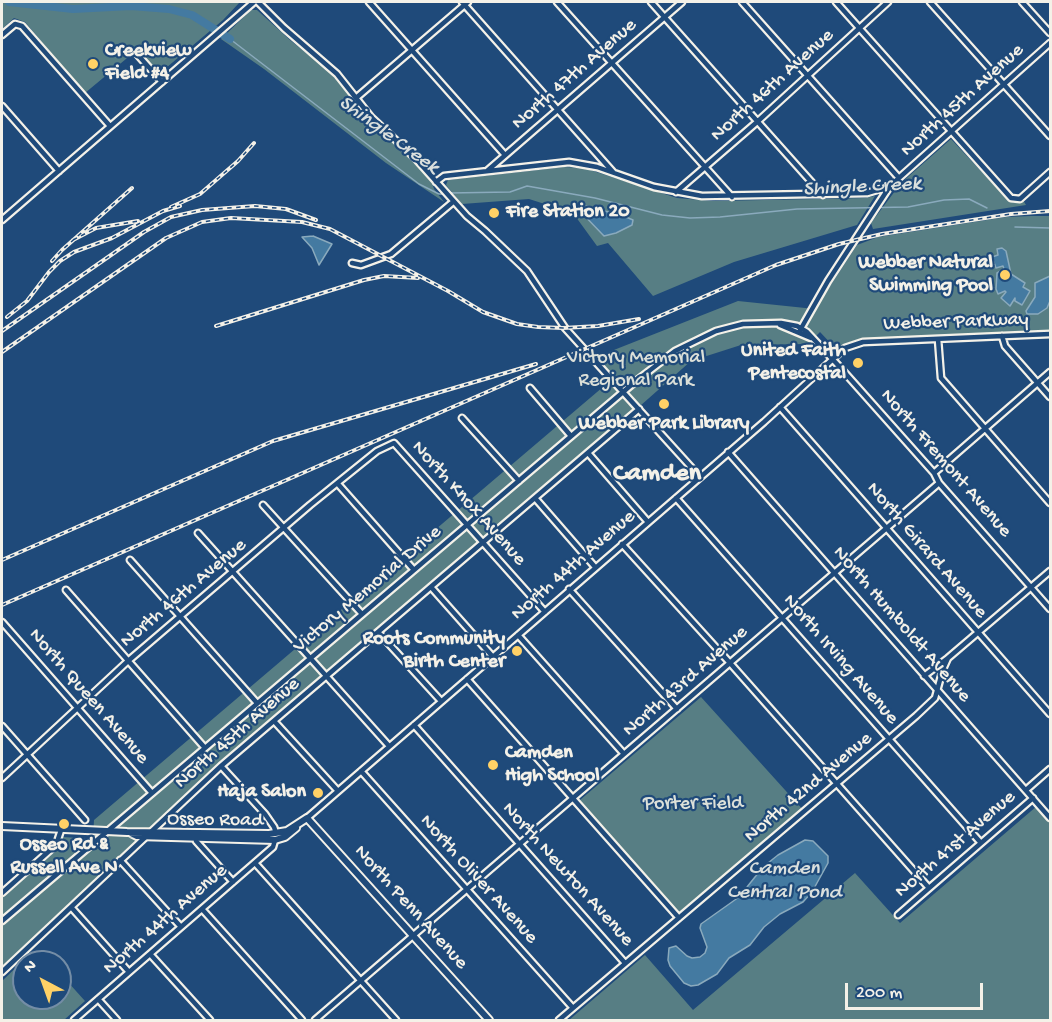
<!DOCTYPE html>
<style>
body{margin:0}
#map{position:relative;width:1052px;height:1022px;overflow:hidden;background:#1f4a7a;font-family:"Gochi Hand",sans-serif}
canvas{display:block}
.frame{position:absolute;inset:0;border:3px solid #f4f1e8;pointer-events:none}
.north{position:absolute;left:12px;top:950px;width:60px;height:60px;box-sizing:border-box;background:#1f4a7a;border:2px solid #748da6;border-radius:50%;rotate:319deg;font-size:16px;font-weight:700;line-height:24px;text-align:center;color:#f4f1e8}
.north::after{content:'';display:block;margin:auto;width:21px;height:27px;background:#ffd166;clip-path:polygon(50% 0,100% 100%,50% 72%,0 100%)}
.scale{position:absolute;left:845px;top:983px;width:138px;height:27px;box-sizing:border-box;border:3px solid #f4f1e8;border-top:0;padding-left:8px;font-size:18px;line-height:21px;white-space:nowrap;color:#f4f1e8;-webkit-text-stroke:4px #1f4a7a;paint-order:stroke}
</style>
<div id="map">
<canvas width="1052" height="1022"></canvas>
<div class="frame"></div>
<div class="north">N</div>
<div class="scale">200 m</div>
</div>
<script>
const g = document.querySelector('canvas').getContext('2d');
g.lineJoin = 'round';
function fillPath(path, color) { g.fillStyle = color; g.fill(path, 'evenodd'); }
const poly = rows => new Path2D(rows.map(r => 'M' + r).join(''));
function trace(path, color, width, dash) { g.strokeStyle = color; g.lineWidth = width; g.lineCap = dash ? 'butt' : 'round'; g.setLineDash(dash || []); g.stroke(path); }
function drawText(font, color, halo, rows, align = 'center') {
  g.font = font + ' "Gochi Hand",sans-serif'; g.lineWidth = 4.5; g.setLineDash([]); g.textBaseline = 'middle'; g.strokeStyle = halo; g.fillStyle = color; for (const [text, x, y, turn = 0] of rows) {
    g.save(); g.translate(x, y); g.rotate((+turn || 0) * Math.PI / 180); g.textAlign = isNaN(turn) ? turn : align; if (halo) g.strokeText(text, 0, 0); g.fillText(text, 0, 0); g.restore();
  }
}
fillPath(poly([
 [2,2,240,2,223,20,160,73,138,49,85,93,25,22,14,18,2,29],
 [251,10,257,10,290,40,331,73,372,122,431,180,434,189,444,202,386,163,264,69,221,39],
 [951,139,1008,200,1014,203,1023,200,1026,205,873,229,871,223,901,183],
 [564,167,584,168,677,198,713,201,865,198,875,196,857,225,734,262,653,296,608,243,597,246,573,213,529,199,462,204,446,185,448,180],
 [1031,216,1050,216,1050,330,860,339,835,348,820,332,808,344,741,345,691,361,555,481,533,496,220,763,2,968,2,898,57,850,63,837,93,839,94,820,610,381,591,359,738,301,815,309,857,245,878,237,1006,217],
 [701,697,804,811,679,918,580,800],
 [1037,806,1050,821,1050,1020,569,1020,645,955,693,1010,855,873,900,923],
 [29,955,36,962,24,962,24,998,60,998,60,987,67,981,85,1001,64,1020,2,1020,2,981]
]), '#577e84');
const water = poly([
 [587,206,626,217,633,220,632,225,616,233,604,236,579,210,587,206],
 [313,236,332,244,319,265,312,248,302,237,313,236],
 [1002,248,1006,251,1011,274,1025,283,1023,287,1030,291,1022,305,1015,301,1015,298,1010,306,1001,298,1006,292,1005,291,998,294,996,289,997,273,1004,269,1003,266,996,268,992,257,998,255,997,249,1002,248],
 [1050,276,1050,301,1047,308,1038,314,1027,314,1026,311,1035,297,1035,283,1050,276],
 [805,840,813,841,828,856,828,863,812,892,803,902,780,914,764,927,750,945,729,958,717,974,698,985,691,986,684,983,670,966,668,960,669,948,676,946,687,956,692,958,700,957,705,953,707,947,700,928,701,924,739,897,763,867,778,855,805,840]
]);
fillPath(water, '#447aa1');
trace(water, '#8aaabd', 1.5);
trace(poly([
 [230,39,419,184,439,194,445,194],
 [449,193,510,192,527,186,595,198,662,215,690,218,720,217,797,209,908,207,944,200,969,199,987,208],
 [1015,227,1050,228]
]), '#8aaabd', 1.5);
trace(poly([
 [9,2,73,9,131,6,169,9,192,15,230,39]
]), '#447aa1', 8);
const minor = poly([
 [258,2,284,28,337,74,371,117,416,159,467,216,485,231,527,271,565,328,700,477],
 [369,2,505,155],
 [462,2,613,172],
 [557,2,732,197],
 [651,2,823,195],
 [742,2,899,178],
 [836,2,1011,198,1020,199,1050,172],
 [930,2,1050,136],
 [1022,2,1050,33],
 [2,35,15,24,22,26,110,126],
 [137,54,162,82],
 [356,98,468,2],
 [2,106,59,171],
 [487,171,682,2],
 [436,182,444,176,569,162,597,167,654,187,702,196,867,193,890,186],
 [676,192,757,122,888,2],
 [2,220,254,2],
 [352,263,361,265,391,254,453,202],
 [780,325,811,338],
 [799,332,828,281,890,186,1050,43],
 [1002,336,1005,346,1050,397],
 [938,339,941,378,1050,503],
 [530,388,571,436],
 [780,407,1050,714],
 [462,418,519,481],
 [728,452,1050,818],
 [588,453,648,522],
 [934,473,1050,372],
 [338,484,414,570],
 [535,498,595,567],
 [676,498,981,843],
 [263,505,362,614],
 [198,533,389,746],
 [622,544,730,663,929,888],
 [130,560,257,703],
 [431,587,493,657],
 [569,589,677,709],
 [66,590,205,748],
 [2,622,152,793],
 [378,632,441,701],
 [518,635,624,754],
 [924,676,948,658],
 [467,679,679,918],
 [274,721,338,791],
 [414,725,625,963],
 [2,726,85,820],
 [221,766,265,814,274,827,276,833],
 [361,771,573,1008],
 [2,778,128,661,310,505,377,451,394,443,545,612],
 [1026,790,1050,769],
 [307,818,764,422,845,348,863,342,1050,334],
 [196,837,196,841,233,882],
 [120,860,181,927],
 [255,863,396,1020],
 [2,893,56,845,61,830],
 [71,907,129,972],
 [202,909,302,1020],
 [898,915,1033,798],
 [2,921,636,381,675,351,716,331,743,324,781,323,797,326,807,332,837,364,934,473,939,483,1050,609],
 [150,954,210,1020],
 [2,972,221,766,639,409],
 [98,999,117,1020],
 [74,1020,273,847,275,840],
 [315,1020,939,483],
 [559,1020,916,716,935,698,943,669,948,658,1050,571]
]);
const major = poly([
 [2,826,127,832,269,834,287,831,307,818,489,1020],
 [131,833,137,836,275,840,285,837,296,828]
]);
trace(minor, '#f4f1e8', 9);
trace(major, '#f4f1e8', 10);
trace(minor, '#1f4a7a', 4.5);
trace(major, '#1f4a7a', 6);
const rail = poly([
 [171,207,200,194,238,161,254,143],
 [73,240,96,228,138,221],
 [52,261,62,250,132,188],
 [7,317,27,301,49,272,60,261,74,252,112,238,163,211,180,206],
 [216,326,364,280,384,276,418,278],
 [2,331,144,232,171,217,202,210,255,206,286,209,316,220],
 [2,352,166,238,202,222,231,218,302,222,330,229,448,291,483,312,517,324,538,327,563,328,598,326,639,319],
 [2,560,273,441,536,364],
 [2,605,776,265,839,244,882,234,1011,214,1050,211]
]);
trace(rail, '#f4f1e8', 4);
trace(rail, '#1f4a7a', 1.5, [4.5]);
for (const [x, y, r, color] of [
 [93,64,6,"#ffd166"],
 [494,213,6,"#ffd166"],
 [1005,275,6,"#ffd166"],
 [858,363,6,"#ffd166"],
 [664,404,6,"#ffd166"],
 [517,651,6,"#ffd166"],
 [493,765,6,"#ffd166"],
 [318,793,6,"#ffd166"],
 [64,824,6,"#ffd166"]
]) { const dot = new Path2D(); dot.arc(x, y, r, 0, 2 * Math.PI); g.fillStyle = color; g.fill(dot); trace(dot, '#1f4a7a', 2); }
drawText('bold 20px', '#f4f1e8', '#1f4a7a', [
 ["Creekview",105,52,"left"],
 ["Field #4",105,75,"left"],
 ["Fire Station 20",506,213,"left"],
 ["Webber Natural",993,264],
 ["Swimming Pool",993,287],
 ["United Faith",846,352],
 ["Pentecostal",846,375],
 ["Webber Park Library",664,425,"center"],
 ["Roots Community",505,640],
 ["Birth Center",505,663],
 ["Camden",505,754,"left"],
 ["High School",505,777,"left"],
 ["Haja Salon",306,793],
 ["Osseo Rd &",64,846,"center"],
 ["Russell Ave N",64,869,"center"]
], 'right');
drawText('20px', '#f4f1e8', '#1f4a7a', [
 ["North 47th Avenue",575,75,-41],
 ["North 46th Avenue",773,86,-42],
 ["North 45th Avenue",963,101,-42],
 ["Webber Parkway",956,323,-2],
 ["North Fremont Avenue",945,464,49],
 ["North Knox Avenue",468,504,48],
 ["North Girard Avenue",926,551,49],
 ["North 44th Avenue",574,566,-41],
 ["Victory Memorial Drive",368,590,-40],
 ["North 46th Avenue",184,594,-40],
 ["North Humboldt Avenue",901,625,49],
 ["North Irving Avenue",840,660,49],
 ["North 43rd Avenue",686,682,-41],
 ["North Queen Avenue",88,697,49],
 ["North 45th Avenue",238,734,-41],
 ["North 42nd Avenue",809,788,-40],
 ["Osseo Road",215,821,1],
 ["North 41st Avenue",956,845,-41],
 ["North Newton Avenue",567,875,48],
 ["North Oliver Avenue",478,880,48],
 ["North Penn Avenue",410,908,48],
 ["North 44th Avenue",166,920,-41]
]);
drawText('20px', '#dce0d9', '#1f4a7a', [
 ["Victory Memorial",636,359],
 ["Regional Park",636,382],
 ["Porter Field",693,805]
]);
drawText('italic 21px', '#dadfdd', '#1f4a7a', [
 ["Shingle Creek",388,136,36],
 ["Shingle Creek",862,188,-3],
 ["Camden",784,870],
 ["Central Pond",784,894]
]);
drawText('bold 26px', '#f4f1e8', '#1f4a7a', [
 ["Camden",657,475]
]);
</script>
